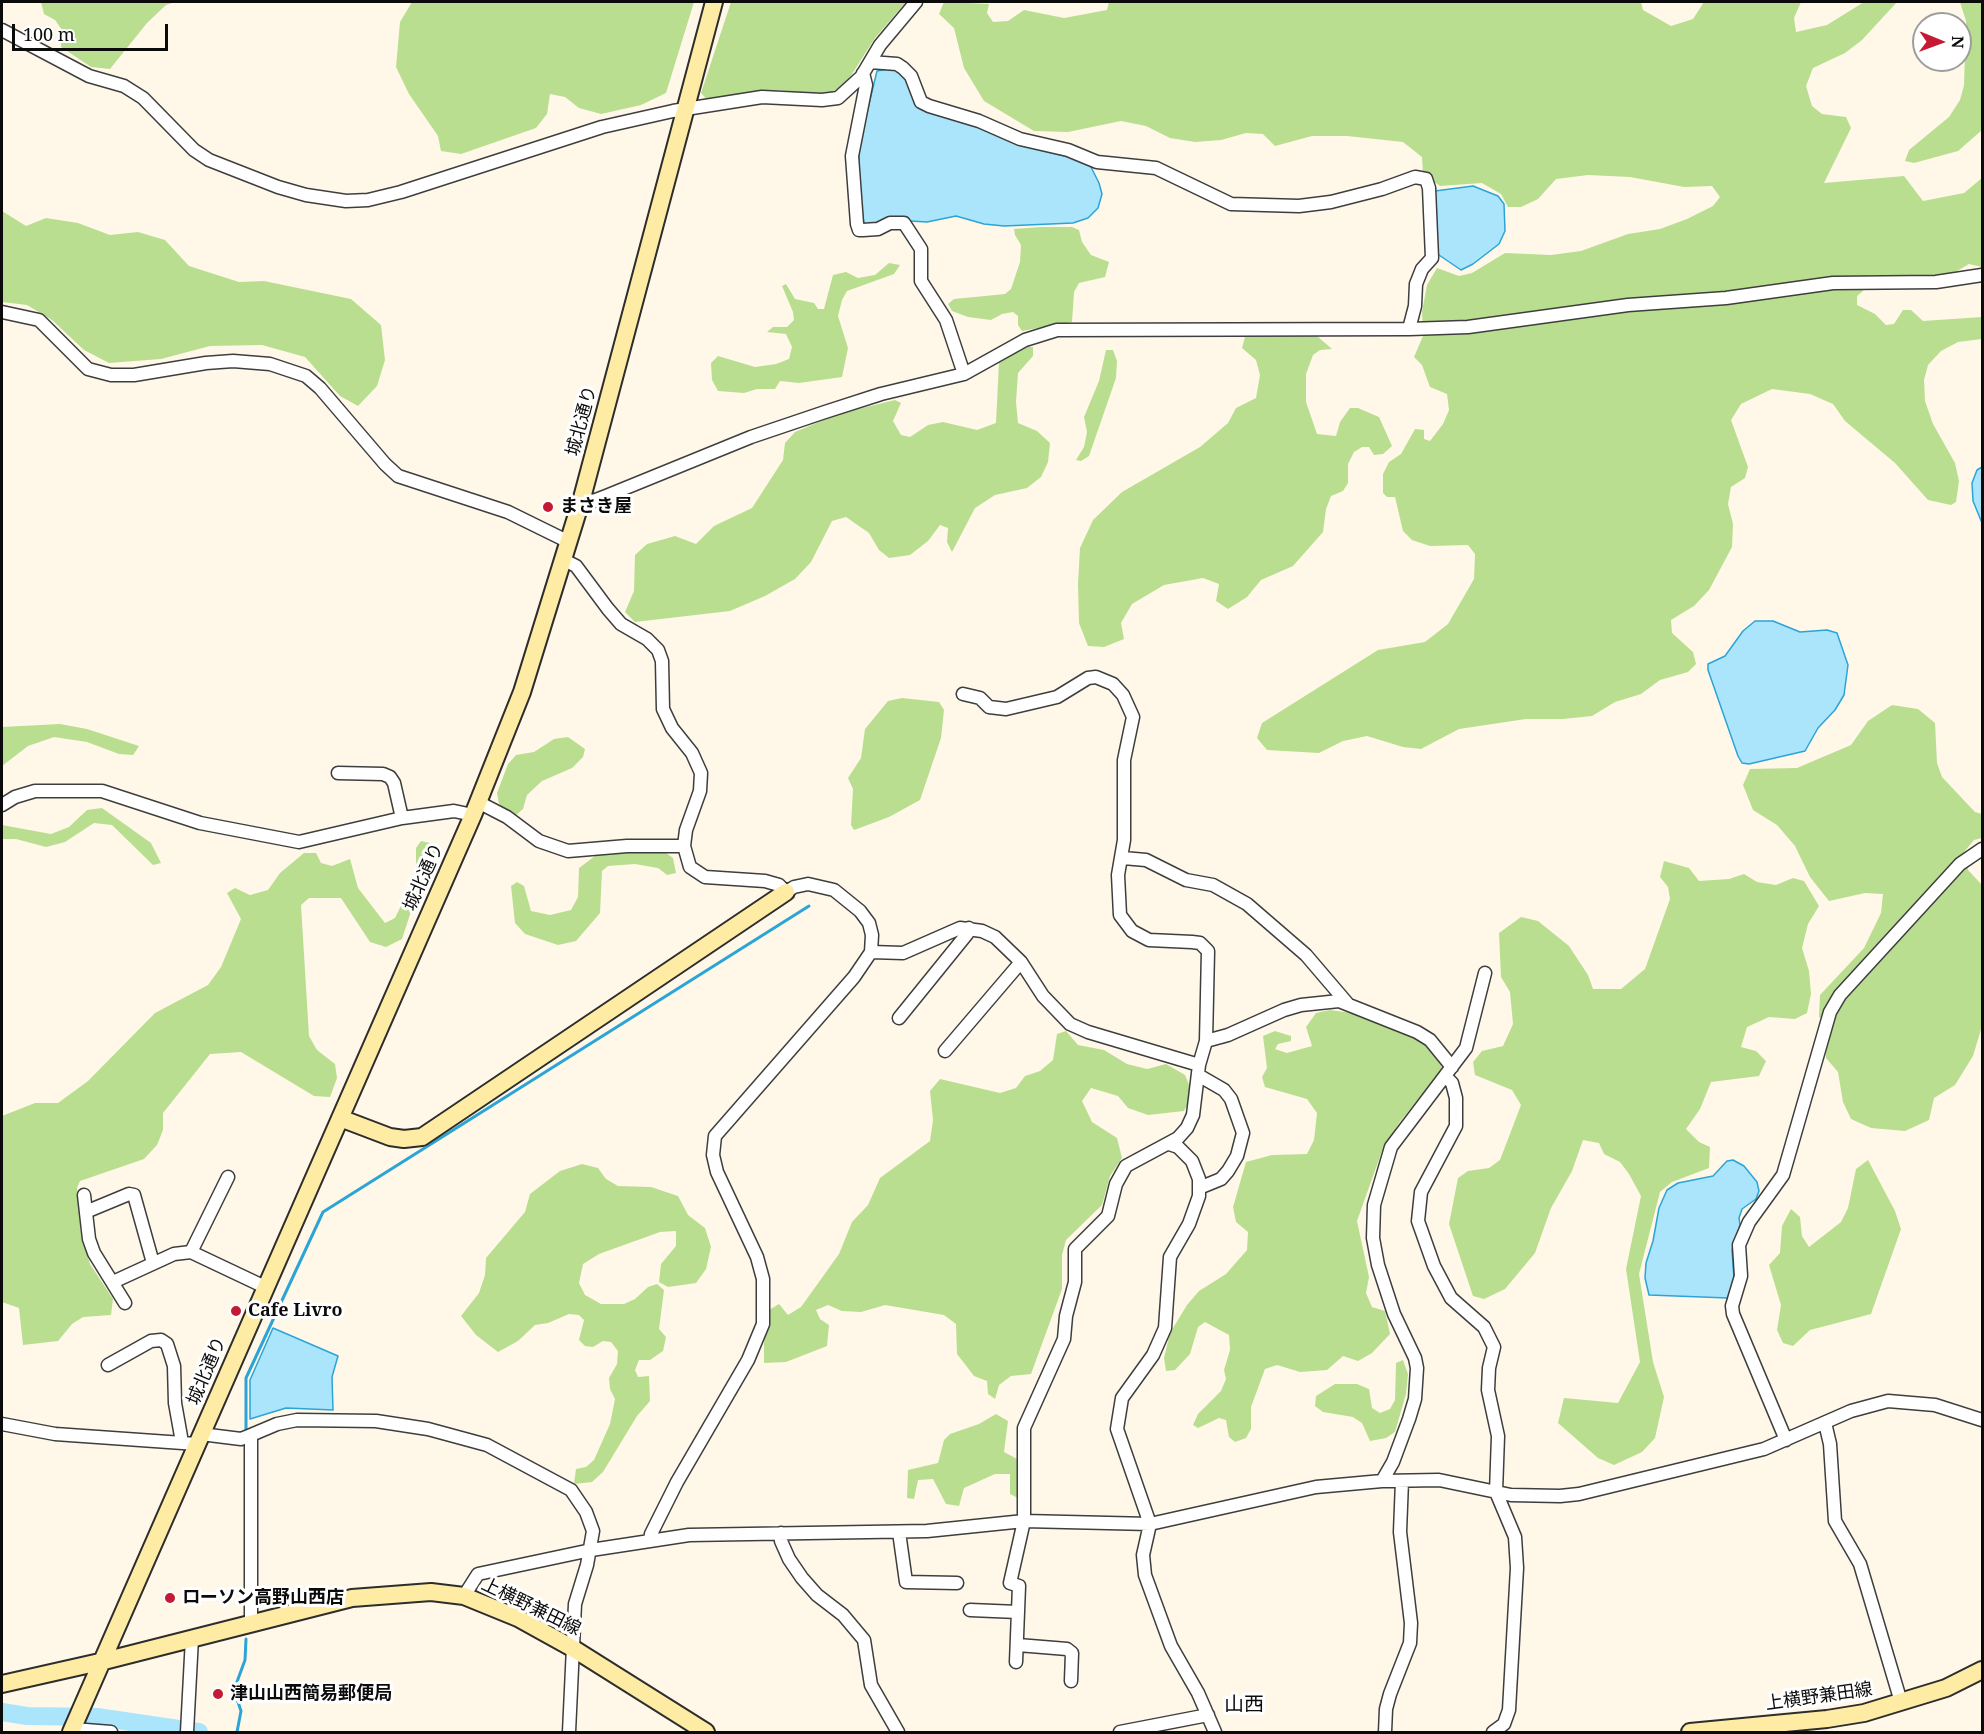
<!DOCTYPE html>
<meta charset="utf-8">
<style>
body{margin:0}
#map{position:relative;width:1984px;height:1734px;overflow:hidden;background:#fff8e9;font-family:"Noto Serif",serif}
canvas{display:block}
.frame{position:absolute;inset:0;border:3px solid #0b0b0b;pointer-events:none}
.north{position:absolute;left:1912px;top:12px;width:60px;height:60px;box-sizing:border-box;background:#fff;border:2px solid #9d9d9d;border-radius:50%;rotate:91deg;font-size:16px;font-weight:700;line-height:24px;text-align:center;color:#0b0b0b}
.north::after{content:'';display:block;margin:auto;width:21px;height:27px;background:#c41a34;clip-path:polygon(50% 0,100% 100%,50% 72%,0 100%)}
.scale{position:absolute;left:12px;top:24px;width:156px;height:27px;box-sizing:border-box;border:3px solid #0b0b0b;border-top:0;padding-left:8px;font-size:18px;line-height:21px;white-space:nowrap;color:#0b0b0b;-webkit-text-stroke:4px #fff;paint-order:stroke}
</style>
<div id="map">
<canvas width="1984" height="1734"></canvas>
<div class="frame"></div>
<div class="north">N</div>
<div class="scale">100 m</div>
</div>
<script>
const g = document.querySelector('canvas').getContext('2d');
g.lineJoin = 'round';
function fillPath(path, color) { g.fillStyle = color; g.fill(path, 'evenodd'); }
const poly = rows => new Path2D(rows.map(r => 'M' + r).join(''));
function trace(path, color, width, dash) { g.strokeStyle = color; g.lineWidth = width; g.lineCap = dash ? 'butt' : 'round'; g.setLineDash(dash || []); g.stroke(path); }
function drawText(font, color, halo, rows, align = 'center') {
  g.font = font + ' "Noto Serif","Noto Sans JP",serif'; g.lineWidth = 6; g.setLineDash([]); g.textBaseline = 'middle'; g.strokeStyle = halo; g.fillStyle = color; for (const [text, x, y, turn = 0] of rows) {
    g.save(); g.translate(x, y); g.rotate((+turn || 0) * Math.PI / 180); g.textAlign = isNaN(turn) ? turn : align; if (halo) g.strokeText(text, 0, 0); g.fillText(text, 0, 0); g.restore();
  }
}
fillPath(poly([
 [41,2,175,2,166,5,147,23,110,69,91,67,61,47,62,30,55,20,44,14],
 [412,2,694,2,666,93,641,105,601,114,579,108,565,97,550,94,547,114,536,128,461,154,441,151,438,136,409,94,396,67,400,22],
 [731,2,906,2,875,38,845,85,830,93,817,95,779,90,710,103,701,93],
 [944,2,989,4,987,13,993,22,1008,21,1024,10,1064,18,1107,10,1109,2,1641,2,1643,10,1671,26,1693,19,1704,2,1801,2,1794,18,1796,32,1827,25,1864,2,1897,2,1862,40,1845,53,1813,68,1806,86,1812,106,1822,114,1846,117,1851,128,1824,183,1904,176,1923,201,1964,193,1982,178,1982,267,1969,264,1957,271,1940,276,1870,275,1864,290,1857,296,1857,305,1875,314,1886,325,1894,324,1903,310,1911,310,1923,321,1982,317,1982,339,1958,342,1941,351,1928,365,1924,380,1925,401,1933,424,1955,463,1959,481,1956,502,1951,505,1928,500,1895,463,1845,421,1833,404,1810,394,1772,389,1741,404,1731,420,1748,467,1745,478,1731,487,1728,504,1733,524,1732,547,1709,590,1694,606,1671,620,1672,633,1693,652,1696,664,1688,672,1660,680,1641,694,1615,702,1592,716,1563,719,1526,719,1459,729,1421,749,1403,747,1367,736,1343,741,1319,753,1267,750,1257,738,1262,723,1378,650,1425,642,1448,624,1474,579,1475,554,1468,545,1430,546,1412,540,1403,531,1395,497,1387,497,1383,493,1383,474,1389,462,1401,454,1415,429,1424,430,1424,439,1430,441,1443,424,1449,410,1447,394,1430,387,1422,365,1414,357,1423,336,1422,312,1427,285,1437,268,1459,276,1472,273,1505,253,1551,255,1581,251,1628,234,1660,229,1687,219,1713,206,1720,197,1712,186,1684,187,1630,177,1588,175,1556,179,1538,199,1521,207,1508,207,1501,194,1482,183,1440,186,1423,174,1422,157,1403,142,1347,136,1312,136,1275,146,1263,134,1246,133,1221,140,1195,142,1170,138,1146,126,1121,121,1068,132,1034,131,984,101,964,68,954,28,939,14],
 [1960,2,1982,2,1982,130,1958,151,1914,163,1905,161,1909,150,1949,117,1960,100,1964,85,1966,21],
 [2,211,26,226,46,218,78,223,110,235,138,232,165,240,189,266,239,282,264,281,351,299,381,325,385,360,377,386,358,406,340,396,305,357,262,345,210,346,161,359,109,363,84,350,52,320,27,305,2,302],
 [1041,227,1072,227,1079,230,1082,242,1091,255,1109,262,1105,277,1079,283,1074,292,1072,322,1022,331,1018,325,1018,316,1013,312,1002,314,991,320,968,317,952,311,948,304,954,299,1005,294,1011,289,1020,262,1021,245,1015,235,1014,229],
 [889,263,900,265,894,274,847,291,842,300,838,316,848,348,842,377,799,383,780,381,775,389,757,389,744,393,718,391,712,380,711,363,718,356,755,367,776,364,789,359,792,347,786,334,767,332,773,327,787,327,794,320,793,312,782,286,786,284,795,299,814,303,818,309,824,309,833,275,846,272,858,278,875,275],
 [1265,335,1317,336,1332,349,1320,350,1313,355,1306,374,1306,402,1317,434,1336,436,1340,422,1350,408,1358,408,1379,417,1392,446,1383,454,1374,455,1369,447,1362,447,1354,452,1348,464,1348,483,1343,491,1331,496,1326,509,1323,532,1293,566,1261,580,1247,597,1228,609,1216,601,1219,584,1203,578,1164,585,1132,604,1121,623,1124,639,1104,647,1088,646,1079,623,1078,584,1080,548,1093,520,1122,492,1200,447,1228,423,1236,408,1256,398,1260,375,1256,360,1242,348,1245,337],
 [1027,347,1033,347,1033,356,1018,373,1016,402,1018,423,1037,431,1050,443,1048,462,1041,477,1027,488,995,495,975,508,952,552,947,542,948,528,940,525,928,541,910,555,889,558,879,550,869,533,846,517,832,521,811,562,795,579,765,596,730,611,635,622,625,612,634,591,635,555,647,544,675,536,696,544,714,526,752,508,783,460,785,443,795,432,838,414,895,400,901,403,893,421,901,435,910,437,928,425,943,422,977,430,996,423,999,362],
 [1106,350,1113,350,1117,361,1116,378,1089,456,1081,461,1076,460,1084,447,1087,432,1084,417,1099,381],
 [902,698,939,702,944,710,941,738,920,800,889,817,854,830,851,825,853,789,848,778,861,758,865,729,888,701],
 [1892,705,1918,709,1935,723,1937,763,1942,777,1975,812,1982,814,1982,838,1974,840,1964,852,1968,870,1982,885,1982,1026,1973,1056,1955,1085,1934,1098,1929,1120,1905,1131,1871,1128,1851,1119,1843,1102,1838,1072,1826,1058,1825,1044,1831,1027,1819,1017,1820,995,1864,948,1881,913,1883,894,1865,893,1829,901,1810,877,1795,846,1777,825,1753,810,1743,785,1750,769,1797,768,1851,745,1868,721],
 [60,724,87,729,139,746,133,755,119,754,87,742,54,737,28,746,2,766,2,727],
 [568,737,585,749,583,757,572,768,542,781,527,795,523,809,515,816,499,804,497,793,508,764,516,755,534,752,554,739],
 [102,808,151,843,161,863,153,865,112,825,94,823,65,842,46,847,16,839,2,839,2,825,51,834,69,827,87,810],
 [421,841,435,844,436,858,416,896,402,939,386,947,370,942,341,898,309,898,301,905,309,1036,317,1050,335,1064,337,1078,330,1097,314,1096,241,1052,210,1054,163,1113,163,1130,157,1145,144,1159,80,1181,77,1188,81,1234,90,1264,113,1299,111,1315,83,1317,72,1324,58,1341,23,1345,19,1308,2,1302,2,1116,35,1103,58,1103,88,1081,155,1013,208,985,221,967,241,919,227,893,235,888,250,895,268,890,280,873,304,853,316,853,321,863,332,866,350,859,358,888,385,923,395,918,416,875,416,848],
 [624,851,665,852,673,858,676,873,667,875,658,868,635,864,608,866,602,871,600,913,576,941,558,945,525,934,515,923,511,886,517,882,524,886,531,911,550,915,571,910,578,897,579,868,595,856],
 [1664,861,1689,868,1699,881,1729,879,1744,874,1757,882,1776,885,1793,878,1804,881,1819,906,1808,924,1802,948,1809,971,1811,994,1807,1013,1795,1019,1769,1017,1747,1027,1741,1047,1756,1051,1766,1061,1759,1076,1711,1082,1700,1109,1686,1129,1699,1142,1710,1147,1709,1168,1672,1182,1660,1192,1639,1274,1653,1362,1664,1397,1655,1438,1642,1452,1614,1465,1598,1458,1558,1423,1564,1398,1618,1403,1640,1362,1626,1269,1641,1196,1629,1174,1620,1162,1604,1154,1599,1143,1583,1140,1572,1171,1551,1208,1535,1253,1505,1289,1484,1299,1473,1296,1449,1224,1458,1178,1468,1171,1489,1168,1500,1160,1521,1105,1512,1090,1475,1075,1473,1062,1482,1051,1503,1046,1513,1024,1510,992,1501,977,1499,933,1521,917,1538,921,1569,946,1588,975,1593,989,1621,989,1645,969,1670,899,1668,887,1660,877],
 [1330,1010,1352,1013,1427,1042,1440,1060,1442,1069,1399,1123,1382,1151,1357,1221,1369,1277,1366,1293,1372,1307,1385,1311,1390,1334,1372,1353,1358,1361,1343,1356,1327,1370,1300,1372,1277,1365,1265,1369,1251,1407,1251,1429,1246,1438,1235,1442,1229,1437,1226,1420,1219,1418,1198,1428,1193,1425,1198,1414,1221,1391,1226,1379,1224,1370,1230,1350,1229,1335,1205,1322,1198,1327,1190,1354,1175,1370,1166,1371,1164,1358,1170,1333,1187,1305,1199,1291,1226,1274,1247,1250,1248,1232,1236,1222,1233,1207,1246,1162,1272,1155,1307,1154,1314,1140,1317,1113,1307,1099,1265,1087,1262,1077,1267,1068,1263,1036,1275,1031,1291,1036,1291,1041,1278,1044,1275,1049,1287,1053,1312,1046,1306,1027,1316,1013],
 [1066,1031,1078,1045,1104,1050,1127,1064,1147,1069,1166,1064,1185,1075,1193,1094,1184,1111,1148,1115,1128,1108,1118,1096,1091,1088,1082,1101,1092,1122,1117,1138,1122,1158,1110,1176,1102,1205,1066,1240,1062,1255,1062,1289,1031,1374,1011,1376,999,1385,995,1399,988,1394,987,1381,974,1376,957,1354,956,1324,944,1315,885,1305,861,1312,842,1311,828,1305,816,1310,820,1319,829,1325,827,1346,786,1362,764,1363,764,1343,769,1310,779,1304,788,1315,801,1307,839,1254,852,1222,868,1205,880,1178,930,1141,933,1120,930,1091,940,1079,1000,1093,1016,1088,1025,1076,1040,1071,1053,1060,1057,1034],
 [1868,1160,1895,1211,1901,1229,1871,1314,1810,1330,1793,1346,1783,1343,1777,1330,1781,1305,1769,1265,1780,1253,1782,1226,1791,1209,1800,1217,1802,1236,1809,1247,1841,1222,1848,1208,1856,1169],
 [582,1164,598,1168,606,1179,618,1186,651,1187,678,1196,688,1215,705,1228,711,1247,706,1269,696,1283,668,1287,659,1282,661,1264,676,1246,676,1231,660,1232,599,1254,583,1264,579,1283,585,1295,601,1304,624,1304,635,1299,648,1287,657,1284,664,1290,659,1329,666,1337,663,1351,650,1360,639,1360,635,1370,638,1377,649,1376,650,1401,637,1416,603,1472,592,1482,574,1484,576,1469,586,1467,594,1460,610,1424,615,1399,610,1389,609,1378,617,1364,618,1351,611,1342,603,1341,593,1347,585,1346,579,1340,584,1320,579,1315,569,1314,548,1323,535,1325,518,1341,498,1352,476,1335,461,1316,479,1293,485,1275,486,1258,525,1212,530,1194,560,1171],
 [1403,1360,1408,1374,1406,1394,1395,1432,1386,1438,1370,1441,1362,1423,1353,1417,1323,1412,1315,1406,1316,1396,1335,1384,1357,1384,1369,1389,1372,1408,1380,1413,1390,1409,1395,1400,1396,1363],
 [996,1414,1008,1421,1004,1452,1019,1460,1018,1498,1010,1494,1010,1474,995,1474,964,1488,959,1506,946,1504,933,1479,918,1480,914,1499,907,1498,908,1470,938,1463,944,1440,950,1434,979,1424]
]), '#bade8f');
const water = poly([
 [888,69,899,71,907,78,914,100,1017,144,1081,160,1091,167,1099,183,1102,194,1098,208,1088,218,1073,223,1004,226,984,224,956,216,927,222,894,220,871,226,864,224,859,188,859,145,877,71,888,69],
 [1473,186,1498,196,1504,204,1505,231,1499,244,1473,264,1461,270,1436,253,1435,191,1473,186],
 [1982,467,1982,523,1973,501,1972,483,1977,470,1982,467],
 [1755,621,1773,621,1800,632,1827,630,1837,633,1848,665,1844,695,1835,710,1818,728,1805,751,1749,764,1742,763,1738,756,1708,670,1708,664,1725,656,1743,631,1755,621],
 [1733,1160,1744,1166,1757,1182,1759,1191,1756,1199,1742,1209,1739,1218,1740,1225,1732,1250,1734,1279,1728,1298,1649,1295,1645,1278,1646,1263,1653,1241,1659,1208,1667,1190,1678,1183,1713,1176,1727,1161,1733,1160],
 [273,1328,338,1356,332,1377,333,1410,286,1408,250,1419,250,1380,273,1328]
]);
fillPath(water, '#aae5fb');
trace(water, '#2ba4d7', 1.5);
trace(poly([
 [246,1433,246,1378,323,1212,809,906],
 [237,1732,241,1711,234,1690,245,1660,246,1639]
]), '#2ba4d7', 3);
trace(poly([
 [2,1712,27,1716,97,1717,199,1732]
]), '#aae5fb', 18);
const street = poly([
 [2,30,89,76,124,86,143,98,194,150,209,160,278,187,306,195,346,201,368,200,401,192,602,127,673,111,762,97,822,100,838,98,861,77,880,45,916,2],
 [870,62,897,64,903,68,911,76,921,102,929,106,979,121,1020,139,1068,150,1097,162,1156,168,1231,204,1299,206,1331,202,1382,189,1415,177,1426,179,1429,188,1432,258,1422,269,1416,284,1415,306,1409,329],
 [863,73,866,85,852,156,857,224,859,230,863,230,878,229,890,223,904,223,921,249,921,281,946,320,964,374],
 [2,312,39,320,88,369,111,375,134,375,206,363,233,361,270,364,306,376,320,388,385,464,398,476,508,512,569,542],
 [582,498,593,501,606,496,751,437,825,412,881,394,964,374,1025,340,1057,330,1409,329,1468,327,1628,305,1726,298,1833,283,1936,282,1982,275],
 [564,560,576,566,608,609,621,624,647,639,658,650,662,661,663,709,672,728,692,753,701,773,700,791,686,830,684,846,690,867,705,877,765,881,779,885,786,892,794,887,808,884,834,890,860,911,869,923,872,935,871,952,854,977,715,1136,713,1155,717,1172,757,1257,763,1279,763,1324,748,1360,677,1482,651,1534,650,1541],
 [963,694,980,698,989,707,1006,709,1057,697,1088,678,1096,677,1113,684,1123,695,1133,717,1124,760,1124,840,1118,875,1120,915,1132,931,1149,940,1192,942,1200,943,1208,951,1206,1041,1199,1065,1193,1115,1187,1128,1178,1138,1126,1166,1116,1184,1108,1216,1075,1249,1075,1282,1066,1316,1064,1339,1024,1428,1024,1521,1010,1583,1019,1586,1016,1662],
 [338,773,383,774,390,777,394,783,402,818],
 [478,802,507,817,539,841,568,851,627,846,684,846],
 [2,805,15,797,35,791,102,791,200,823,299,842,402,818,454,811,473,815],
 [1123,858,1146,860,1186,880,1213,885,1247,904,1306,955,1347,1003],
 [871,952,903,953,960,928,982,931,995,937,1021,962,1043,996,1070,1024,1088,1032,1199,1065],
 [899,1018,967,934,969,928],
 [1206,1041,1228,1035,1284,1010,1301,1005,1339,1001,1417,1032,1430,1040,1452,1067],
 [945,1051,1021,962],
 [1198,1075,1224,1090,1231,1099,1243,1133,1237,1156,1228,1171,1221,1179,1199,1188],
 [1445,1076,1452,1083,1456,1098,1456,1126,1421,1192,1418,1221,1434,1266,1451,1298,1484,1327,1494,1347,1489,1368,1488,1390,1498,1436,1496,1492,1515,1537,1517,1568,1509,1710,1504,1724,1493,1732],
 [1169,1144,1178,1147,1192,1161,1199,1179,1199,1196,1189,1224,1170,1257,1165,1328,1153,1355,1122,1398,1117,1429,1150,1524,1143,1555,1145,1575,1171,1646,1198,1693,1215,1732],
 [228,1177,191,1252,265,1287],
 [84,1195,89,1239,94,1253,125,1303],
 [88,1211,129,1194,134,1195,153,1263],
 [113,1282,174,1254,191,1252],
 [108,1365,151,1341,161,1340,167,1344,174,1366,175,1403,182,1442],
 [1825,1423,1830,1444,1835,1521,1860,1564,1901,1702],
 [2,1424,55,1434,197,1444],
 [201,1434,241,1439,251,1435],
 [1786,1440,1733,1314,1732,1306,1741,1276,1739,1245,1749,1222,1783,1175,1830,1012,1840,995,1960,864,1982,849],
 [1382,1481,1393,1462,1409,1419,1415,1399,1417,1368,1415,1358,1394,1314,1378,1265,1373,1238,1374,1205,1391,1147,1466,1048,1485,973],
 [899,1532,906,1582,957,1583],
 [781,1533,781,1541,789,1559,802,1578,817,1595,843,1615,864,1640,871,1685,898,1732],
 [464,1596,478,1574,591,1550,689,1535,927,1531,1024,1521,1150,1524,1316,1487,1382,1481,1439,1480,1511,1495,1560,1496,1579,1494,1764,1449,1851,1411,1888,1401,1935,1405,1982,1420],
 [970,1610,1018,1612],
 [251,1623,251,1435,277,1424,297,1420,376,1421,428,1429,487,1445,571,1490,586,1512,593,1531,587,1565,575,1604,569,1732],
 [1018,1645,1067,1649,1072,1653,1071,1681],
 [73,1729,111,1732],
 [187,1732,192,1638],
 [1120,1732,1208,1715],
 [1385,1732,1386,1709,1390,1694,1410,1643,1411,1623,1400,1532,1402,1481]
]);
const secondary = poly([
 [340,1118,390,1137,404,1139,422,1137,786,892],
 [2,1684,104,1661,352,1598,431,1592,464,1596,518,1618,574,1649,706,1732],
 [71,1732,473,815,522,692,582,498,714,2],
 [1690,1732,1827,1719,1864,1713,1946,1688,1982,1670]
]);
trace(street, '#3e3e3e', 15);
trace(secondary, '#2d2d2d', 20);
trace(street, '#fff', 12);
trace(secondary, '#ffeca4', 16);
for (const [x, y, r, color] of [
 [548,507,6,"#c41a34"],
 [236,1311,6,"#c41a34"],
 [170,1598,6,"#c41a34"],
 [218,1694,6,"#c41a34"]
]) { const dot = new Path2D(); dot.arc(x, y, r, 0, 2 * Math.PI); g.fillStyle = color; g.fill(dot); trace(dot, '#fff', 2); }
drawText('18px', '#0b0b0b', '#fff', [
 ["城北通り",582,421,-75],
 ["城北通り",424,877,-66],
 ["城北通り",207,1371,-67],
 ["上横野兼田線",531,1607,26],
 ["上横野兼田線",1819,1697,-8]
]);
drawText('bold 18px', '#0b0b0b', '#fff', [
 ["まさき屋",560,507],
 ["Cafe Livro",248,1311],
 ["ローソン高野山西店",182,1598],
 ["津山山西簡易郵便局",230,1694]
], 'left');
drawText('20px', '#0b0b0b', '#fff', [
 ["山西",1244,1705]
]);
</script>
